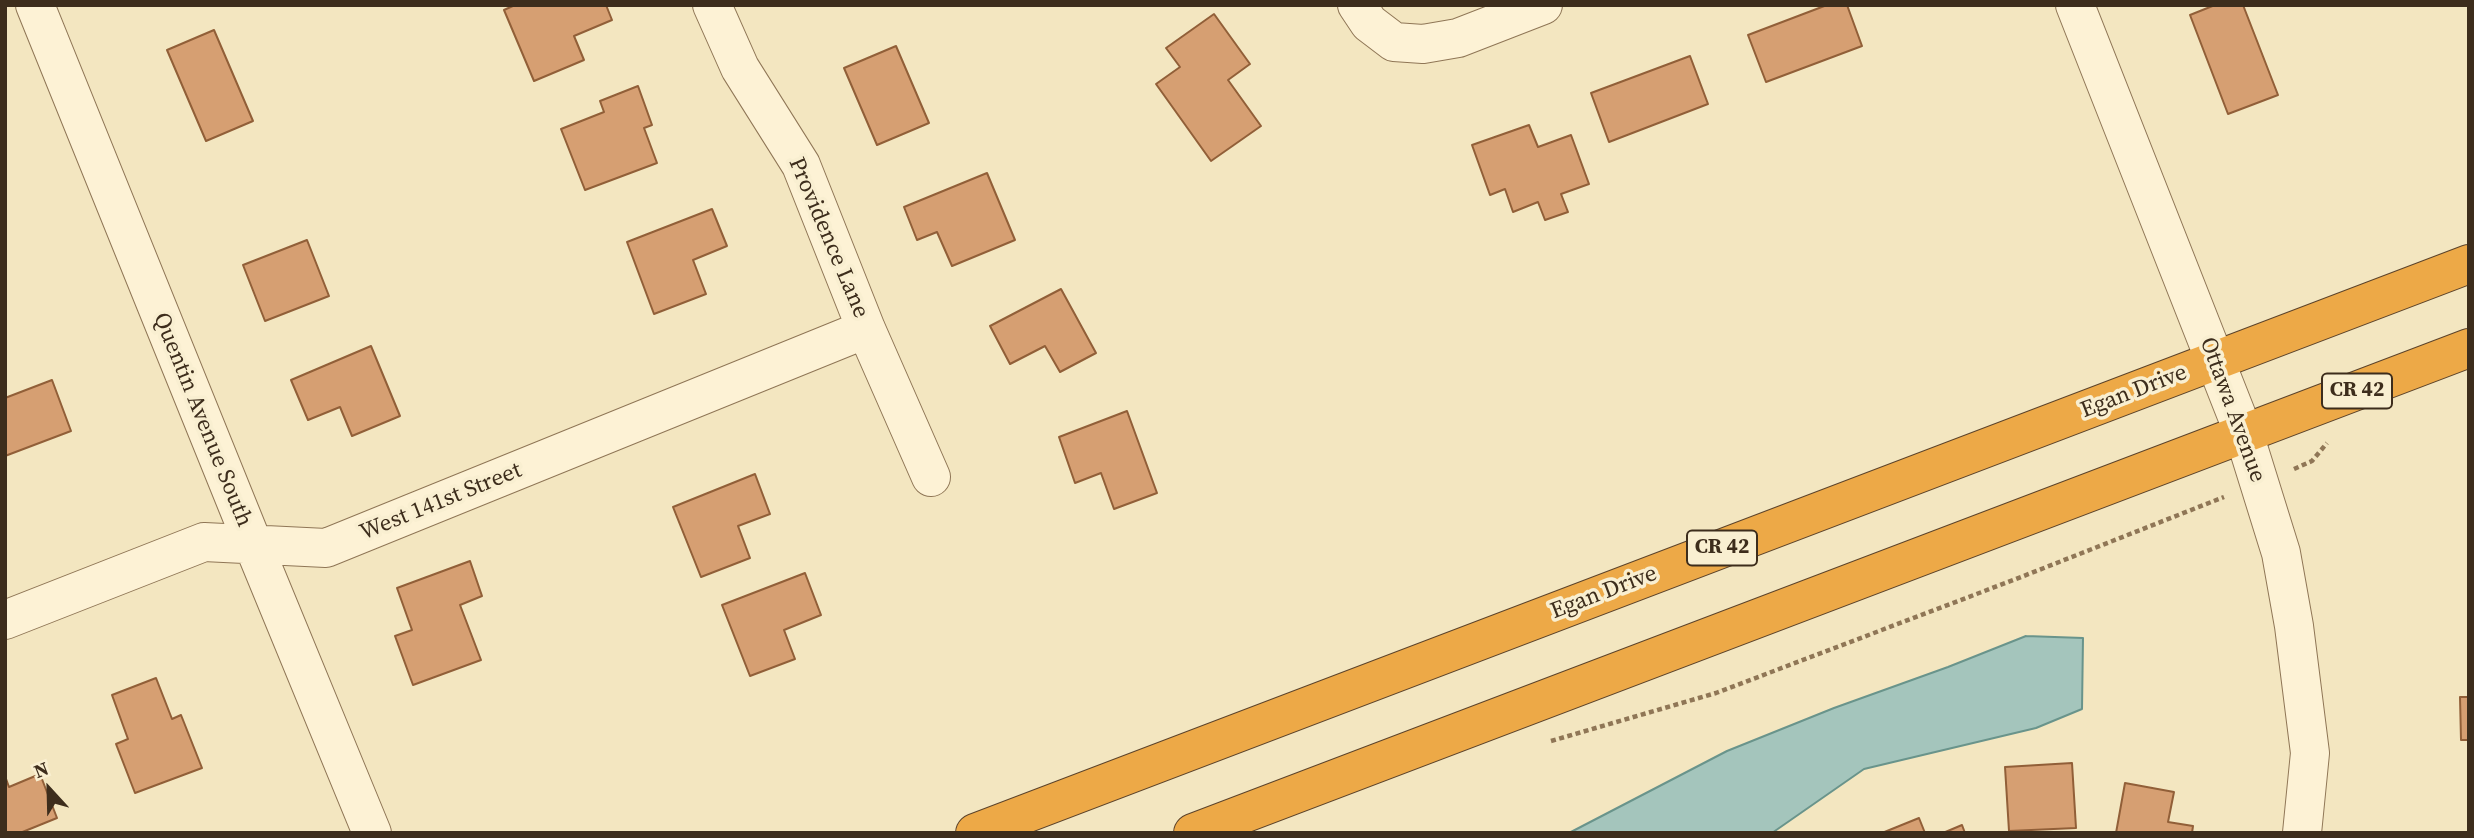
<!DOCTYPE html>
<style>
body{margin:0}
#map{position:relative;width:2474px;height:838px;overflow:hidden;background:#f3e6c0;font-family:"Source Serif 4",serif}
canvas{display:block}
.frame{position:absolute;inset:0;border:7px solid #3d2d1c;pointer-events:none}
.north{position:absolute;left:14px;top:754px;width:70px;height:70px;-webkit-text-stroke:5px #f9efd1;paint-order:stroke;rotate:338deg;font-size:19px;font-weight:700;line-height:28px;text-align:center;color:#3d2d1c}
.north::after{content:'';display:block;margin:auto;width:24px;height:32px;background:#3d2d1c;clip-path:polygon(50% 0,100% 100%,50% 72%,0 100%)}
</style>
<div id="map">
<canvas width="2474" height="838"></canvas>
<div class="frame"></div>
<div class="north">N</div>
</div>
<script>
const g = document.querySelector('canvas').getContext('2d');
g.lineJoin = 'round';
function fillPath(path, color) { g.fillStyle = color; g.fill(path, 'evenodd'); }
const poly = rows => new Path2D(rows.map(r => 'M' + r).join(''));
function trace(path, color, width, dash) { g.strokeStyle = color; g.lineWidth = width; g.lineCap = dash ? 'butt' : 'round'; g.setLineDash(dash || []); g.stroke(path); }
function drawText(font, color, halo, rows, align = 'center') {
  g.font = font + ' "Source Serif 4",serif'; g.lineWidth = 7; g.setLineDash([]); g.textBaseline = 'middle'; g.strokeStyle = halo; g.fillStyle = color; for (const [text, x, y, turn = 0] of rows) {
    g.save(); g.translate(x, y); g.rotate((+turn || 0) * Math.PI / 180); g.textAlign = isNaN(turn) ? turn : align; if (halo) g.strokeText(text, 0, 0); g.fillText(text, 0, 0); g.restore();
  }
}
const water = poly([
 [2026,636,2083,638,2082,709,2036,728,1864,769,1772,833,1569,833,1727,751,1834,708,1948,667,2026,636]
]);
fillPath(water, '#a4c5bc');
trace(water, '#69948b', 2);
const building = poly([
 [515,5,606,5,612,20,574,36,584,60,534,81,504,10,515,5],
 [1827,5,1847,5,1862,46,1766,82,1748,35,1827,5],
 [2215,5,2243,5,2278,95,2228,114,2190,15,2215,5],
 [1214,14,1250,64,1228,80,1261,126,1211,161,1156,84,1180,67,1166,48,1214,14],
 [214,30,253,121,206,141,167,50,214,30],
 [896,46,929,123,877,145,844,68,896,46],
 [1690,56,1708,104,1609,142,1591,93,1690,56],
 [638,86,652,125,644,128,657,163,585,190,561,129,604,112,600,101,638,86],
 [1529,125,1538,147,1571,135,1589,184,1561,194,1568,212,1545,220,1538,202,1513,212,1505,189,1490,195,1472,145,1529,125],
 [987,173,1015,240,952,266,937,232,917,240,904,207,987,173],
 [712,209,727,246,693,260,706,294,654,314,627,242,712,209],
 [307,240,329,296,265,321,243,265,307,240],
 [1061,289,1096,353,1060,372,1045,346,1010,364,990,326,1061,289],
 [371,346,400,416,352,436,340,407,308,420,291,380,371,346],
 [52,380,71,431,5,456,5,398,52,380],
 [1127,411,1157,493,1114,509,1101,473,1075,483,1059,437,1127,411],
 [755,474,770,514,738,526,750,558,701,577,673,507,755,474],
 [470,561,482,596,460,605,481,660,413,685,395,636,412,630,397,588,470,561],
 [805,573,821,615,784,630,795,659,750,676,722,605,805,573],
 [156,678,172,719,181,715,202,768,135,793,116,744,128,739,112,695,156,678],
 [2460,697,2469,697,2469,740,2461,740,2460,697],
 [2072,763,2076,828,2009,831,2005,767,2072,763],
 [40,774,57,818,20,833,5,833,5,776,9,787,40,774],
 [2125,783,2174,792,2168,822,2193,826,2192,833,2116,833,2125,783],
 [1919,818,1925,833,1882,833,1919,818],
 [1962,825,1965,833,1943,833,1962,825]
]);
fillPath(building, '#d69f72');
trace(building, '#915f38', 2);
const street = poly([
 [35,5,253,544,372,833],
 [712,5,740,68,801,165,866,329,931,477],
 [1357,5,1369,23,1394,42,1423,44,1458,38,1543,5],
 [2075,5,2244,434,2281,553,2294,626,2310,753,2302,833],
 [5,620,204,542,326,548,866,329]
]);
const highway = poly([
 [975,833,2469,264],
 [1193,833,2469,348]
]);
trace(street, '#8f7656', 40);
trace(highway, '#5c432a', 40);
trace(poly([
 [2294,469,2312,461,2327,443],
 [1551,741,1716,693,2016,579,2224,497]
]), '#8f7656', 4.5, [5, 3.5]);
trace(street, '#fdf2d5', 38);
trace(highway, '#eda947', 38);
for (const [x, y, w] of [
 [2357,391,70],
 [1722,548,70]
]) { const box = new Path2D(); box.roundRect(x - w / 2, y - 17.5, w, 35, 5); g.fillStyle = '#f9efd1'; g.fill(box); trace(box, '#3d2d1c', 2); }
drawText('bold 21px', '#3d2d1c', null, [
 ["CR 42",2357,391],
 ["CR 42",1722,548]
]);
drawText('23px', '#3d2d1c', '#f9efd1', [
 ["Providence Lane",828,238,67],
 ["Egan Drive",2134,392,-21],
 ["Ottawa Avenue",2232,410,70],
 ["Quentin Avenue South",202,420,68],
 ["West 141st Street",441,502,-22],
 ["Egan Drive",1604,593,-21]
]);
</script>
